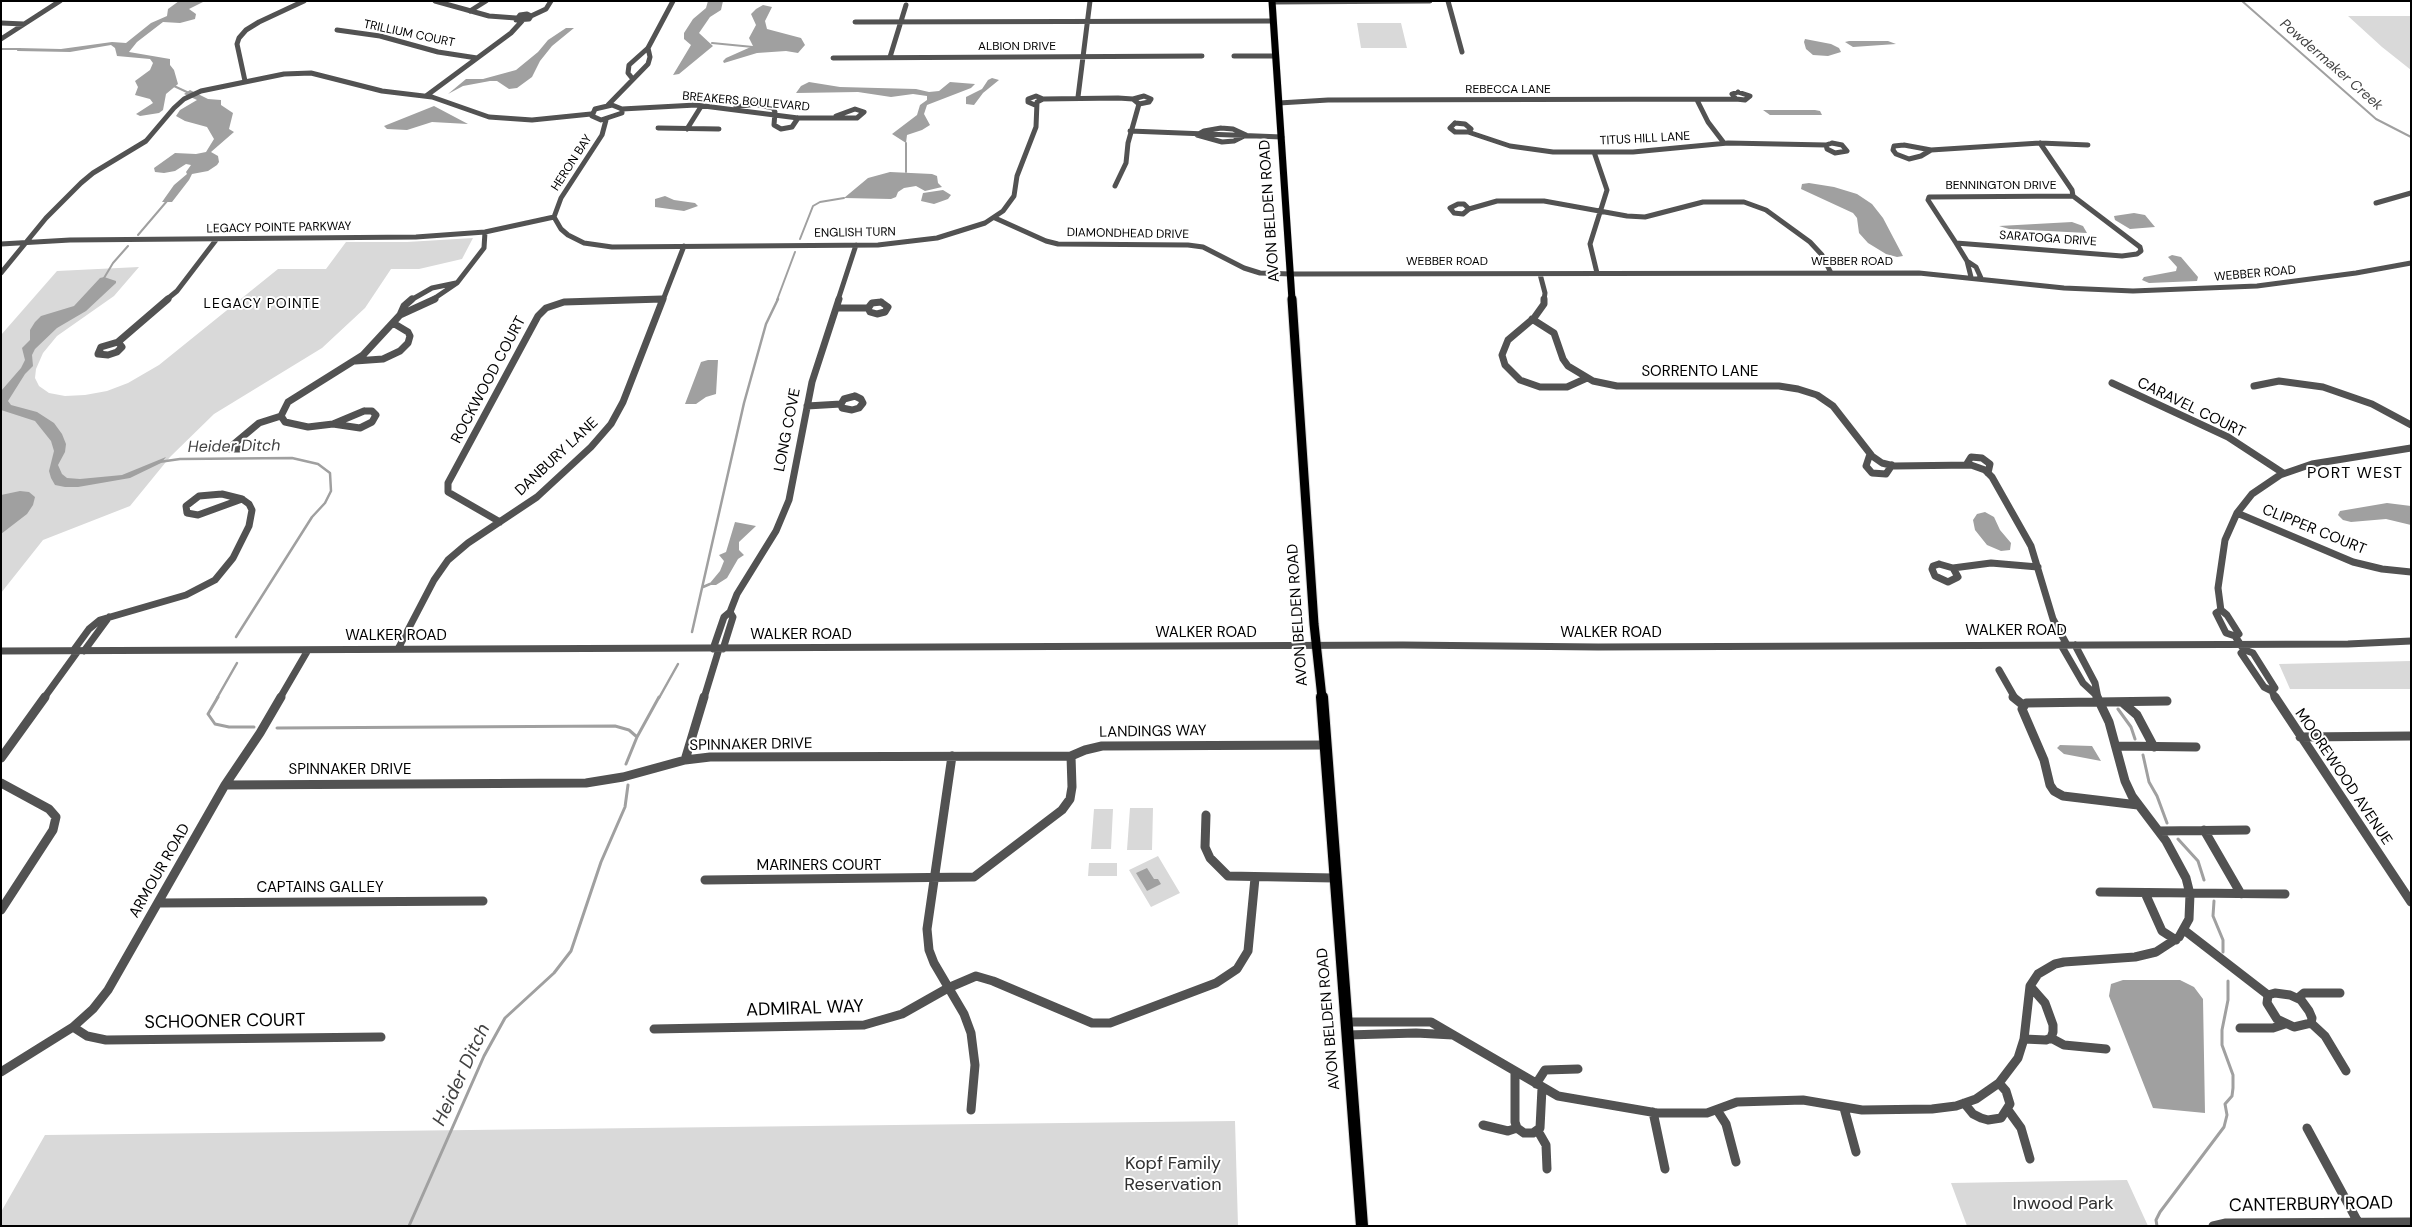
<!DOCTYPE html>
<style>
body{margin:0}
#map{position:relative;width:2412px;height:1227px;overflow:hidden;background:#fff;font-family:"DM Sans",sans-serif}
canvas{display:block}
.frame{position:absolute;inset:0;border:2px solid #000;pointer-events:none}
</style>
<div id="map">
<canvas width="2412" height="1227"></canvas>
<div class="frame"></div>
</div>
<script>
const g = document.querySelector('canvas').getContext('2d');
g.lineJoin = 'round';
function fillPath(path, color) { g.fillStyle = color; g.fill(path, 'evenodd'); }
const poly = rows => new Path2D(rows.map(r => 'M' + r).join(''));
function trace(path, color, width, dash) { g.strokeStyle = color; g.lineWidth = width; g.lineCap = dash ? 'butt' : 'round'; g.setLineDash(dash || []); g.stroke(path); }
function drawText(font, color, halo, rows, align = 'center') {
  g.font = font + ' "DM Sans",sans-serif'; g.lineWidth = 4; g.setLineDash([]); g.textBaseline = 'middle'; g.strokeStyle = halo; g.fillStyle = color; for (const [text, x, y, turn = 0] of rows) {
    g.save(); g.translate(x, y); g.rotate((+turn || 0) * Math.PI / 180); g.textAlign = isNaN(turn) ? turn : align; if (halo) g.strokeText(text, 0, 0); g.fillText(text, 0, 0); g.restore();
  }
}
fillPath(poly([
 [2348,16,2411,16,2411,70,2382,47],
 [1357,23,1401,23,1407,48,1361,48],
 [473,238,462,259,419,269,391,269,365,308,322,348,214,414,170,457,130,506,43,540,1,593,1,335,57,271,139,267,114,296,57,336,43,353,36,369,35,378,39,386,49,393,65,396,85,395,107,391,128,383,159,365,278,269,326,269,346,242,407,242],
 [2411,661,2411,689,2290,689,2279,664],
 [1130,808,1153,808,1152,850,1127,850],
 [1094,809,1113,809,1111,849,1091,849],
 [1158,856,1180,893,1151,907,1129,870],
 [1089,863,1117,863,1117,876,1088,876],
 [1235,1121,1238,1226,1,1226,1,1212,45,1135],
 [2127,1180,2148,1226,1967,1226,1951,1183]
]), '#d9d9d9');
fillPath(poly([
 [179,1,205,1,189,9,196,14,195,19,180,23,163,22,137,42,129,52,170,59,170,65,174,70,178,84,166,94,163,110,159,113,140,116,136,114,153,103,150,99,135,95,138,87,135,81,150,70,153,63,150,59,117,56,115,48,111,45,70,52,17,51,18,48,61,49,112,42,126,43,151,23,167,16,168,9],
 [708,1,723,1,721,10,710,17,699,33,713,46,679,74,673,75,691,45,684,39,684,33,693,19,706,8],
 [763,5,772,7,765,21,767,29,801,38,805,45,798,53,786,51,757,53,724,63,723,61,726,58,753,46,749,38,756,25,751,14,756,9],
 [566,28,574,28,552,46,540,61,532,77,517,88,509,89,497,81,490,81,463,86,448,94,466,79,483,79,516,70,538,52,548,40],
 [1805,39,1831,44,1839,48,1841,52,1828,56,1813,55,1806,49,1804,42],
 [1849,41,1888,41,1896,44,1853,47,1845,42],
 [992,78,999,80,983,93,974,105,966,104,966,97,982,89,988,80],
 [809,82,840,87,916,89,929,92,939,91,950,82,975,84,971,88,927,105,924,114,930,125,922,130,907,135,906,143,892,134,917,115,920,105,927,100,927,96,913,94,891,97,858,92,796,93,801,86],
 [190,90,208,99,221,100,221,105,233,113,229,129,234,132,211,152,218,156,219,162,217,165,208,171,192,174,189,180,172,202,162,202,174,185,187,174,186,172,191,165,186,164,175,171,164,173,155,172,154,168,175,153,196,154,206,152,214,139,207,127,185,121,176,116,180,110,197,100,184,94],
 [434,106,468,124,432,122,407,130,387,129,384,126],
 [1763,110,1815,110,1820,111,1822,115,1770,115],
 [890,172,932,174,937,176,938,183,942,187,925,191,916,186,904,188,898,192,896,197,891,199,844,198,868,178],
 [1809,183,1834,187,1857,194,1872,204,1883,218,1903,256,1897,257,1886,254,1868,243,1859,233,1857,218,1853,213,1801,189,1802,184],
 [943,190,951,195,948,199,934,204,921,201,923,193],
 [665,196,674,200,695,203,698,206,684,211,655,207,655,199],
 [2134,213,2145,215,2155,227,2130,229,2115,220,2114,216],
 [2072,222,2083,226,2087,233,2009,229,1999,226],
 [2172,255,2181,257,2198,277,2197,281,2149,283,2142,280,2144,277,2176,271,2177,267,2168,257],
 [104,277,116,281,116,283,86,311,57,328,35,349,32,355,33,366,25,374,8,401,11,405,37,412,54,423,62,434,66,444,65,452,58,465,62,474,67,478,80,479,122,475,166,457,161,463,130,478,78,487,65,487,55,485,51,478,49,471,54,451,51,441,35,421,1,410,1,391,21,368,25,360,22,348,30,340,30,330,35,322,41,316,74,306,100,278],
 [708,360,718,360,716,394,706,397,696,404,685,404,701,362],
 [20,491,29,492,35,497,33,505,27,514,1,534,1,495],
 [2387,503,2411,506,2411,525,2386,519,2351,522,2343,520,2338,515,2340,511],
 [1985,512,1994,517,2000,530,2011,543,2010,550,2001,551,1987,545,1975,530,1973,520,1977,514],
 [735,522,756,526,739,542,739,550,744,555,738,559,727,578,716,585,711,585,710,583,720,571,724,561,719,555,726,552],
 [2060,745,2092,746,2101,761,2064,754,2057,748],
 [1147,868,1154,879,1158,879,1161,884,1147,891,1136,873],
 [2123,980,2180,980,2194,987,2203,999,2205,1113,2153,1108,2109,996,2111,984]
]), '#a0a0a0');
trace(poly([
 [2242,1,2376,119,2411,137],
 [712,43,753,47],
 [1,49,20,49],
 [174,86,189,93],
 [906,143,906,172],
 [138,235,167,201],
 [800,239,813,206,820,202,844,198],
 [104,278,113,263,128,246],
 [777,300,795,252]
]), '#a0a0a0', 2);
trace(poly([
 [159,462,180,459,292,458,318,464,330,473,331,491,325,503,312,517,236,637],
 [703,587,710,584],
 [692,632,744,403,766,324,778,299],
 [217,698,237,663],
 [659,698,678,664]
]), '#a0a0a0', 2.5);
trace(poly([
 [218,697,208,714,215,724,229,727,254,727],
 [2118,709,2131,727,2135,739],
 [277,728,615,726,629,730,637,737,626,764],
 [637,737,659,697],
 [2143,755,2149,782,2157,796,2167,823],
 [2178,839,2198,861,2204,880],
 [2214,901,2213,916,2223,940,2223,952],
 [409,1226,484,1056,505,1018,554,973,571,951,601,862,625,807,628,785],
 [2157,1226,2156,1220,2160,1212,2224,1127,2227,1115,2225,1104,2232,1096,2233,1088,2233,1075,2222,1045,2222,1030,2228,1000,2228,981]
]), '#a0a0a0', 3);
const majorFar2 = poly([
 [1272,1,1292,300]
]);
const majorFar1 = poly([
 [1292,299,1314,624,1322,698]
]);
const major = poly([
 [1322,697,1362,1226]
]);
trace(majorFar2, '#dbdbdb', 8);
trace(majorFar1, '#dbdbdb', 11);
trace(major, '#dbdbdb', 14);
trace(poly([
 [435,1,489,16,516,18],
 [1448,1,1462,52],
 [1272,2,1430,1],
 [470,11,486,1],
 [527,14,531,16,529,19,516,20,520,15,527,14],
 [531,16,546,9,551,1],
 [855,22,1273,21],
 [1,23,24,24],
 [337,30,380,36,438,52,477,58],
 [1,39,60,1],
 [1234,56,1276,56],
 [890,57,906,5],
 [833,58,1202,56],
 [632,78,628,73,629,65,648,48,673,1],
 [245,81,237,44,239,38,246,30,259,22,304,1],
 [1738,92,1750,96,1745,100,1736,99,1732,94,1738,92],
 [426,96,511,33,522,21],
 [1078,97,1090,1],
 [1133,99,1144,96,1151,99,1149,102,1139,104],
 [1697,100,1708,122,1724,143],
 [1279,103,1328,100,1736,99],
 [608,105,648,64,650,57,648,48],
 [612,105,622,109,622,113,601,120,592,116,595,109,612,105],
 [1035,105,1028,102,1028,99,1036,96,1043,99],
 [736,107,755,104,773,108,775,112,774,125,781,129,792,127,798,118],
 [622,109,696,105,798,118,857,118,864,112,855,109,836,116],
 [1455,123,1465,124,1471,129,1468,132,1455,132,1450,128,1455,123],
 [658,128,719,129],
 [1221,128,1233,129,1246,135,1234,141,1222,142,1197,135,1204,131,1221,128],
 [687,129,702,105],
 [1130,131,1282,137],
 [1468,132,1510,146,1553,152,1633,152,1728,143,1826,145],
 [1832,143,1842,145,1847,151,1835,153,1827,149,1826,145,1832,143],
 [2040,143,2072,190,2073,196],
 [1904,145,1931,150,1921,156,1909,159,1896,154,1893,150,1894,146,1904,145],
 [1931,150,2040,143,2088,145],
 [1594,152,1607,190,1590,244,1597,273],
 [2073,196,2140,247,2141,251,2137,254,2122,256,1956,243,1928,200,1929,197,2073,196],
 [2376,203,2411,193],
 [1458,204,1464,204,1469,209,1463,214,1454,213,1450,208,1458,204],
 [1469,209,1497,201,1544,201,1627,216,1645,217,1703,202,1744,202,1766,210,1810,242,1822,255,1831,273],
 [554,217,561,229,568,235,584,243,612,247,878,245,937,238,985,223,1003,211,1014,196,1017,176,1036,127,1037,102,1043,99,1118,98,1133,99,1139,104,1128,143,1126,163,1115,186],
 [554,217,561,198,602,135,606,120],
 [995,218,1046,241,1058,244,1188,245,1203,247,1244,268,1260,273,1291,274,1919,273,2064,288,2133,291,2257,286,2356,273,2411,263],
 [1956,243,1967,261],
 [1,244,70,240,416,237,485,232,554,217],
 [1,273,46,218,81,183,93,173,146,141,174,108,184,99,201,91,284,74,311,73,382,91,432,97,489,117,532,120,591,114],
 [1540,274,1545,293,1544,300],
 [1971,277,1967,261,1976,267,1981,278],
 [166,300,177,291,216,240],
 [411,300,432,288,456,283],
 [432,300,457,283,484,248,485,232],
 [625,300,662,299],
 [663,300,684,246],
 [838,300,856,245]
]), '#525252', 5);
trace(poly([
 [1544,299,1544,304,1534,318,1508,340,1502,355,1505,365,1520,380,1540,387,1567,387,1587,378],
 [881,302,888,307,885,312,877,314,870,312,868,308,872,303,881,302],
 [837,308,868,308],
 [400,315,404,306,412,299],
 [1532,319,1554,333,1563,359,1568,366,1593,381,1617,386,1779,386,1798,389,1817,395,1833,406,1872,456,1882,463,1894,466,1971,465,1985,470,1992,477,2031,546,2053,619,2067,645],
 [118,342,122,347,117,352,108,355,98,354,101,347,118,342],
 [118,342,168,299],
 [355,361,383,359,400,351,408,343,410,336,408,332,393,323],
 [2112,383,2228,437,2283,473],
 [2254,386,2279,381,2323,387,2372,404,2411,425],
 [855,396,861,399,863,403,859,408,852,410,842,408,841,404,844,399,855,396],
 [807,406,841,404],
 [364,411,372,411,376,415,372,422,360,428,333,424,364,411],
 [333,424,308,427,285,422,281,416,288,402,363,355,400,315,435,299],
 [239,449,228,449,259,423,281,416],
 [1870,454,1866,466,1872,473,1886,474,1892,465],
 [1966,465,1971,457,1982,458,1990,464,1988,473],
 [222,494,242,499,198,515,187,513,186,506,199,496,222,494],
 [2237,513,2353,562,2382,569,2411,572],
 [500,522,448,492,448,483,538,316,546,308,564,302,662,299],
 [1939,564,1953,568,1958,577,1948,582,1935,576,1932,569,1933,566,1939,564],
 [1953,568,1991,563,2038,567],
 [2221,610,2227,615,2239,634,2235,636,2226,633,2216,613,2221,610],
 [2221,611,2218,588,2225,540,2237,513,2252,494,2280,475,2312,464,2411,448],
 [2235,636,2242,647],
 [2061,645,2083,683,2097,696],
 [2075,645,2095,683,2098,698],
 [398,649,434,580,448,560,468,543,537,497,591,447,611,424,623,402,663,299],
 [713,649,724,617,730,612,737,594,776,531,789,500,812,382,839,299],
 [723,649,733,617,730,612],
 [2245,650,2253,653,2275,688,2272,691,2264,687,2241,653,2245,650],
 [1,651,1403,645,1598,647,2348,644,2411,641],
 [73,651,89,629,100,620,186,595,215,580,233,558,249,526,252,510,249,504,242,499],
 [84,651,109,617],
 [1999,670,2015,698],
 [2272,691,2275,698],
 [44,698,78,651],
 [280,698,308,650],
 [704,698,719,649]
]), '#525252', 7);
trace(poly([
 [2013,697,2023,705],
 [2275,697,2411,902],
 [2122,702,2137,715,2154,747],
 [2300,737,2411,736],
 [2117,746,2196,747],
 [952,756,927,929,929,950,934,963,964,1014,971,1033,975,1065,971,1110],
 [1,758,45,697],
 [685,760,704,697],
 [1,783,49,809,56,817,53,830,1,910],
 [225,785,586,783,623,777,685,760,710,757,1071,756],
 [2138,805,2063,796,2054,791,2050,785,2044,760,2022,709,2026,703,2167,701],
 [1206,815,1205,847,1210,858,1228,876,1334,878],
 [2204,830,2241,894],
 [2159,831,2246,830],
 [705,880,974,877,1062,810,1070,799,1072,787,1071,756,1085,750,1102,746,1325,745],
 [2100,892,2285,894],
 [2145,893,2162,931,2176,940],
 [158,903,483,901],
 [2184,930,2268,995],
 [2275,993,2290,995,2301,1000,2309,1011,2312,1018,2311,1023,2294,1027,2277,1019,2267,1003,2268,995,2275,993],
 [2298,998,2304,993,2340,993],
 [1346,1022,1431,1022,1558,1096,1657,1113,1707,1113,1737,1102,1803,1100,1862,1110,1932,1109,1956,1106,1976,1099,1999,1083,2018,1058,2024,1039,2030,986,2038,974,2055,964,2064,962,2135,957,2156,952,2179,937,2189,919,2190,894,2186,878,2166,841,2132,796,2125,781,2109,722,2097,697],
 [2311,1023,2325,1036,2346,1071],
 [73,1027,87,1036,106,1040,381,1037],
 [2240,1028,2273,1028,2285,1024],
 [654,1029,864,1025,902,1014,948,988,976,976,993,981,1092,1023,1110,1023,1216,983,1237,969,1248,951,1255,878],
 [1347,1035,1416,1033,1453,1035],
 [2051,1038,2064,1045,2106,1049],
 [2024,1039,2046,1040,2051,1038,2053,1032,2053,1025,2045,1003,2030,986],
 [1,1072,73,1027,93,1009,108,990,225,785,260,733,281,697],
 [1515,1072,1515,1122,1517,1128,1524,1133,1533,1133,1540,1128,1542,1088],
 [1536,1084,1545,1070,1578,1069],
 [1964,1103,1973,1114,1981,1118,1988,1120,2001,1118,2010,1104,2006,1091,1999,1083],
 [1844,1108,1856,1152],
 [1717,1110,1726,1124,1736,1162],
 [2008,1110,2021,1128,2030,1159],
 [1653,1112,1665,1169],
 [1483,1125,1508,1131,1517,1128],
 [2307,1128,2359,1224],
 [1538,1131,1546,1145,1547,1169],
 [2213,1226,2226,1223,2411,1222]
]), '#525252', 9);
trace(majorFar2, '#000', 7);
trace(majorFar1, '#000', 9);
trace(major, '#000', 12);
drawText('12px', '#000', '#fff', [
 ["TRILLIUM COURT",409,34,12],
 ["ALBION DRIVE",1017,47],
 ["REBECCA LANE",1508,90],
 ["BREAKERS BOULEVARD",746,102,5],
 ["TITUS HILL LANE",1645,139,-3],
 ["HERON BAY",572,163,-57],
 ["BENNINGTON DRIVE",2001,186],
 ["LEGACY POINTE PARKWAY",279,228,-1],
 ["ENGLISH TURN",855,233,-1],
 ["DIAMONDHEAD DRIVE",1128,234,1],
 ["SARATOGA DRIVE",2048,239,4],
 ["WEBBER ROAD",1447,262],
 ["WEBBER ROAD",1852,262],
 ["WEBBER ROAD",2255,274,-5]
]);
drawText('italic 14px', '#414141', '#fff', [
 ["Powdermaker Creek",2331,65,41]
]);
g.letterSpacing = '1px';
drawText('14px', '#000', '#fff', [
 ["LEGACY POINTE",262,304]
]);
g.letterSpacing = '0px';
drawText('15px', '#000', '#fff', [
 ["AVON BELDEN ROAD",1270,211,-94],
 ["SORRENTO LANE",1700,372],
 ["ROCKWOOD COURT",489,380,-62],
 ["CARAVEL COURT",2191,408,26],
 ["LONG COVE",788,430,-79],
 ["DANBURY LANE",557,457,-43],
 ["CLIPPER COURT",2314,530,22],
 ["AVON BELDEN ROAD",1298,615,-94],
 ["WALKER ROAD",2016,631],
 ["WALKER ROAD",1206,633],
 ["WALKER ROAD",1611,633],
 ["WALKER ROAD",801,635],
 ["WALKER ROAD",396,636],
 ["LANDINGS WAY",1153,732,-1],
 ["SPINNAKER DRIVE",751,745,-1],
 ["SPINNAKER DRIVE",350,770],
 ["MOOREWOOD AVENUE",2343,777,56],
 ["MARINERS COURT",819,866],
 ["ARMOUR ROAD",160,871,-60],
 ["CAPTAINS GALLEY",320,888],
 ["AVON BELDEN ROAD",1329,1019,-95]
]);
drawText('italic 16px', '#414141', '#fff', [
 ["Heider Ditch",234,447,-1]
]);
g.letterSpacing = '1px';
drawText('16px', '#000', '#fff', [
 ["PORT WEST",2355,474]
]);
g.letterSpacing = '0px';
drawText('18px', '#000', '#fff', [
 ["ADMIRAL WAY",805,1009,-2],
 ["SCHOONER COURT",225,1022,-1],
 ["CANTERBURY ROAD",2311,1205,-1]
]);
drawText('18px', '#303030', '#fff', [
 ["Kopf Family",1173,1164],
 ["Reservation",1173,1185],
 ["Inwood Park",2063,1204]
]);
drawText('italic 19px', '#414141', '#fff', [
 ["Heider Ditch",462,1075,-65]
]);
</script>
